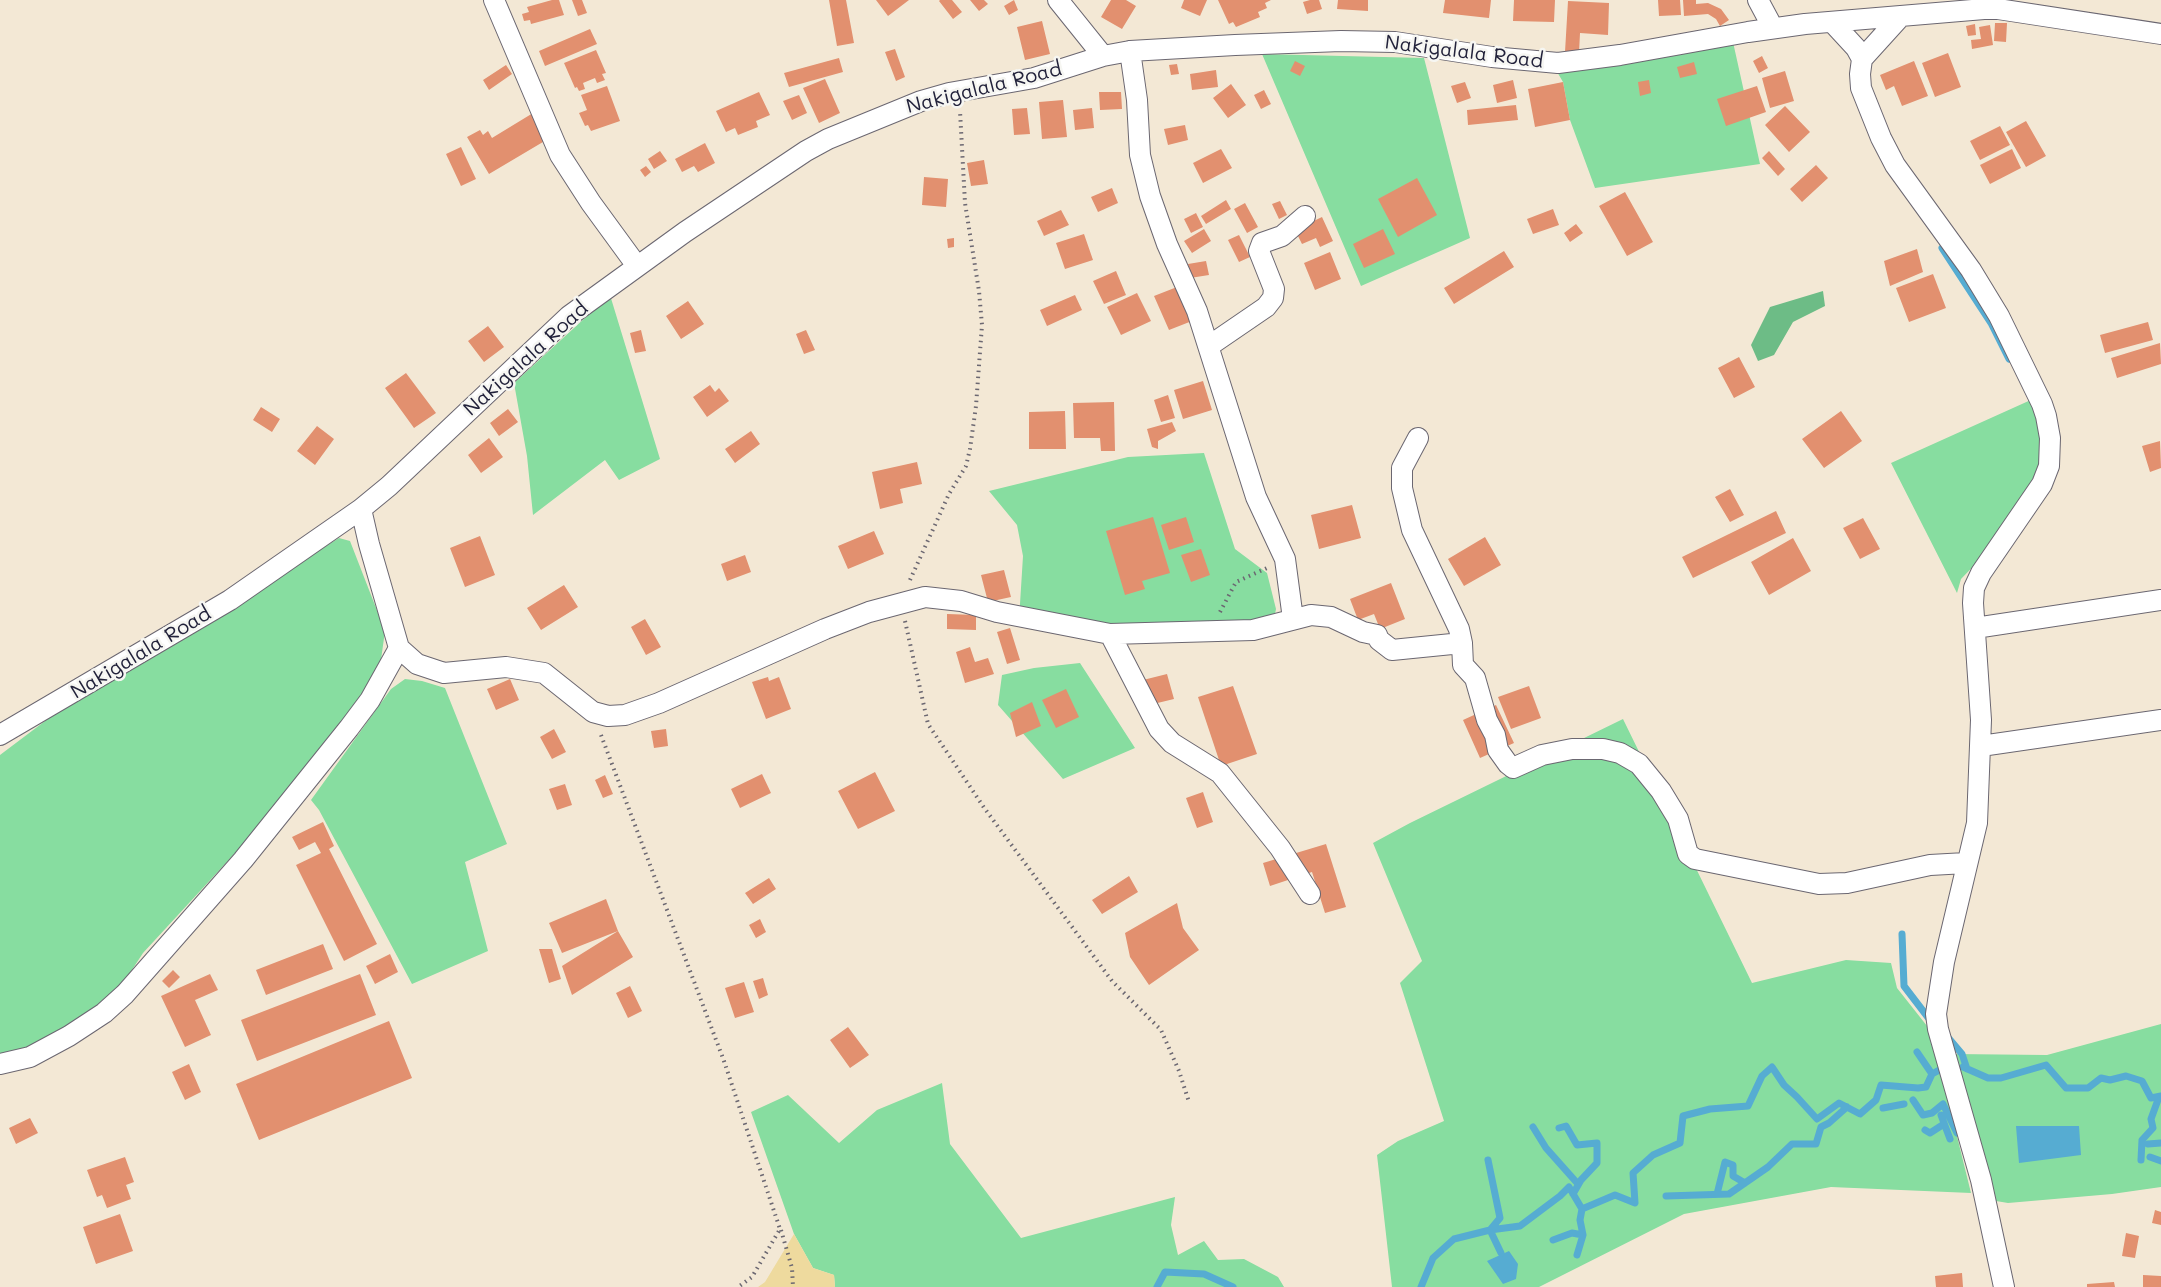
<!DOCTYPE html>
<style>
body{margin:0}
canvas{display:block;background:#f3e8d5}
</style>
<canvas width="2161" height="1287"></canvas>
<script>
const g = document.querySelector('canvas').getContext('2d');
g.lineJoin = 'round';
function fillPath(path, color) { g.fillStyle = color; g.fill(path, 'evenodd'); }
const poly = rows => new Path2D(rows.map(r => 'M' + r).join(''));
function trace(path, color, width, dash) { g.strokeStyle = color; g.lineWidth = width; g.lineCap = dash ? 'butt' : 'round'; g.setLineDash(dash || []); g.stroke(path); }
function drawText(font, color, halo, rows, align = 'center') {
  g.font = font + ' Mali,sans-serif'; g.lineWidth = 5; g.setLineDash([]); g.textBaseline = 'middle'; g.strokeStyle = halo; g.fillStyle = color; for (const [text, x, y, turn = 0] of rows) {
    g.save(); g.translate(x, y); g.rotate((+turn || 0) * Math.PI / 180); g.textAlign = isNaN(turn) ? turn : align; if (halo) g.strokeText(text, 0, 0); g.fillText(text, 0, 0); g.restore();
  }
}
fillPath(poly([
 [1733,42,1760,164,1595,188,1570,120,1563,82,1556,70],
 [1262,54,1424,58,1470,238,1361,286],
 [610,295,660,459,619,480,605,460,533,515,527,456,514,383],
 [2033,399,2045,418,2048,489,1961,579,1957,593,1891,463],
 [1204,453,1235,549,1267,573,1276,609,1273,624,1176,627,1019,620,1023,556,1017,525,989,491,1128,457],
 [339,538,350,541,385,631,380,667,364,701,248,839,143,953,111,1002,69,1033,0,1058,0,755,69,703],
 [1080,663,1135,748,1063,779,998,705,1002,675,1034,668],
 [405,679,422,681,445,688,507,844,465,862,488,951,412,984,319,810,311,800,391,689],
 [1623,719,1752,983,1846,960,1891,963,1897,988,1931,1031,1971,1193,1831,1187,1684,1214,1539,1287,1392,1287,1377,1155,1398,1141,1444,1121,1400,983,1422,961,1373,843,1410,823],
 [2161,1024,2161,1187,2112,1194,2008,1203,1996,1201,1982,1166,1953,1054,2047,1055],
 [942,1083,950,1144,1021,1238,1175,1197,1171,1225,1178,1255,1204,1241,1218,1260,1244,1259,1278,1277,1284,1287,835,1287,834,1275,813,1268,794,1234,751,1112,788,1095,839,1143,877,1110]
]), '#87dda0');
fillPath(poly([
 [1823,291,1825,306,1793,322,1774,355,1758,361,1751,345,1770,307]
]), '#6dbc86');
fillPath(poly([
 [794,1234,813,1268,834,1275,835,1287,758,1287,765,1282]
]), '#eeda9e');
fillPath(poly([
 [2016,1126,2079,1126,2081,1155,2019,1163],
 [1509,1251,1518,1264,1516,1279,1503,1284,1487,1261]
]), '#56acd2');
trace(poly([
 [1942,248,1991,323,2009,359],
 [1902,934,1904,986,1930,1020],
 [1946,1035,1962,1054,1967,1069],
 [1917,1052,1932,1074],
 [1963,1067,1988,1078,2001,1078,2046,1065,2066,1088,2088,1088,2101,1078,2110,1080,2126,1076,2142,1081,2151,1098,2161,1096],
 [1913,1100,1923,1115,1932,1113,1943,1104,1957,1133],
 [1883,1108,1904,1104],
 [1941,1115,1950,1139],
 [1533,1127,1546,1148,1578,1184],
 [1559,1128,1566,1126,1577,1145,1597,1143,1597,1163,1581,1180,1573,1194],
 [1925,1130,1930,1133,1944,1124],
 [2148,1144,2161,1143],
 [2150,1157,2161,1161],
 [1488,1160,1500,1218,1490,1230,1501,1253],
 [2141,1160,2142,1140,2153,1128,2151,1119,2159,1097],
 [1717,1194,1725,1162,1733,1165,1733,1176,1745,1183],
 [1666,1196,1729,1194,1768,1167,1792,1144,1816,1144,1821,1127,1829,1123,1847,1107],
 [1553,1240,1572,1233,1583,1235],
 [1577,1255,1583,1235,1580,1220,1582,1209],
 [1157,1287,1165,1272,1204,1274,1233,1287],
 [1421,1287,1433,1258,1454,1239,1490,1230,1520,1226,1560,1196,1569,1187,1582,1209,1615,1195,1635,1203,1633,1173,1653,1155,1680,1143,1683,1116,1710,1109,1748,1106,1762,1076,1772,1067,1784,1085,1797,1097,1817,1119,1839,1103,1860,1114,1876,1100,1881,1085,1918,1088,1926,1087,1932,1074,1943,1068]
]), '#56acd2', 7);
fillPath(poly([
 [552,0,559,0,564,15,531,24,530,20,524,21,522,14,529,12,527,7],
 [572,0,582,0,587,13,578,16],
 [829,0,846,0,854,43,837,46],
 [876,0,909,0,888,16],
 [940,0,952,0,962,12,953,19,939,1],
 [970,0,984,0,988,4,979,11],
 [1014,0,1018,10,1009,15,1004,6],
 [1111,0,1126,0,1136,6,1122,29,1101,17],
 [1184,0,1207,0,1200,16,1181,8],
 [1218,0,1271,0,1265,3,1267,8,1258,12,1260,17,1236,27,1233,22,1229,24],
 [1310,0,1319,0,1322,9,1307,14,1303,2],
 [1338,0,1368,0,1368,11,1337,9],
 [1445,0,1491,0,1489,18,1443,13],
 [1514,0,1555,0,1554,22,1513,21],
 [1658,0,1680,0,1681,15,1659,16],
 [1683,0,1696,0,1696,4,1708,3,1721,9,1729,20,1720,26,1716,19,1708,14,1684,16],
 [1568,1,1609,3,1608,35,1580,33,1579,53,1565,52],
 [1042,21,1050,54,1025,60,1017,27],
 [1995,23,2007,23,2006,42,1994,41],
 [1975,24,1976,35,1968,36,1966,26],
 [1990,25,1993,45,1972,49,1971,40,1981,39,1979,27],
 [590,29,597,44,545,66,539,51],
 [895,49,905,77,896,81,885,52],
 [596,50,606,73,602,74,605,80,597,83,595,78,583,83,585,89,579,91,577,87,575,88,564,63],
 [1948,53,1961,87,1935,97,1922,63],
 [1762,56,1768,68,1759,73,1753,61],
 [839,58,843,72,789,87,784,73],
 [1295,61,1305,66,1300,76,1290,71],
 [1914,61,1928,96,1902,106,1894,86,1886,90,1880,75],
 [1694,62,1697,74,1680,78,1677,67],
 [1177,64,1179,74,1171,75,1169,65],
 [506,65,512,74,489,90,483,80],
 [1216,70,1218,87,1192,90,1190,74],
 [1785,71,1794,101,1770,108,1762,78],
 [825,79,840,113,819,123,803,88],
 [1513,80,1517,98,1497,103,1493,85],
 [1649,80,1651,93,1640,96,1638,82],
 [1465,82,1471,98,1457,103,1451,86],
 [1563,82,1570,120,1535,127,1528,89],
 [1231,84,1246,105,1228,118,1213,98],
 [607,86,620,121,591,131,588,125,585,126,579,113,587,110,581,95],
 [1757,86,1766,112,1726,126,1717,99],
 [1264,90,1271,104,1261,109,1254,95],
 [759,92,770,115,756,121,758,127,738,135,735,128,726,132,716,111],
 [1099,92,1121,92,1122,109,1100,110],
 [799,95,807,113,792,120,783,101],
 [1063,100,1067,137,1042,139,1039,102],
 [1516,105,1518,120,1468,125,1467,110],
 [1785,106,1810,132,1789,152,1765,125],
 [1027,108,1030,134,1014,135,1012,109],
 [1092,108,1094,128,1075,130,1073,110],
 [533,113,548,139,489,174,467,137,480,130,483,135,488,131,492,138],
 [2026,121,2046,156,2026,167,2006,132],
 [1185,125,1188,140,1168,145,1164,129],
 [2000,126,2010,145,1980,160,1970,141],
 [705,143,715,163,698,172,694,166,682,172,675,159],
 [461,147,476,179,461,186,446,154],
 [1221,149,1232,168,1203,183,1193,163],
 [2012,149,2021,168,1990,184,1980,165],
 [660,151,667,161,654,169,648,159],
 [1769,151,1785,169,1778,176,1762,158],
 [984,160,988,184,971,186,967,163],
 [1816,165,1828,178,1802,202,1790,189],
 [646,166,651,172,645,177,640,170],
 [924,177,948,179,946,207,922,205],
 [1417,178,1437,215,1398,237,1378,199],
 [1112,188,1118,203,1098,212,1091,197],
 [1625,192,1653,242,1627,256,1599,206],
 [1226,200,1231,209,1206,224,1201,216],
 [1280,201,1287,215,1279,219,1272,204],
 [1245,203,1258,227,1247,233,1234,209],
 [1553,209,1559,225,1533,234,1527,219],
 [1061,210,1069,225,1044,236,1037,221],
 [1196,213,1203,227,1191,233,1184,219],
 [1322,217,1333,241,1320,247,1316,238,1302,244,1295,230],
 [1576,224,1583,233,1570,242,1564,233],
 [1204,229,1211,241,1192,253,1184,241],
 [1383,229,1395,254,1364,268,1353,244],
 [1084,234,1093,260,1065,269,1056,243],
 [1239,235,1250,257,1239,262,1228,240],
 [954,238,954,247,948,248,947,239],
 [1917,249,1923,272,1890,286,1884,261],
 [1504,251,1514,267,1454,304,1444,288],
 [1330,252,1341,279,1315,290,1304,263],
 [1206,261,1209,275,1190,278,1188,264],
 [1116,271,1126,295,1104,304,1093,281],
 [1933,274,1946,308,1909,322,1896,288],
 [1177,287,1192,321,1169,330,1154,296],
 [1137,293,1151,321,1121,335,1107,307],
 [1075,295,1082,310,1047,326,1040,310],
 [688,301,704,324,681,339,666,316],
 [2148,322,2153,340,2105,353,2100,335],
 [488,326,504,347,484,362,468,341],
 [641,330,646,351,635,353,630,333],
 [806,330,815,350,804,354,796,334],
 [2160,343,2161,364,2117,378,2111,358],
 [1739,357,1755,387,1734,398,1718,368],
 [406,373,436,413,414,428,385,388],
 [1203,381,1212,410,1183,419,1174,390],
 [710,385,715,392,719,388,729,401,707,417,693,397],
 [1168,395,1175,418,1161,422,1154,400],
 [1114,402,1115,451,1101,451,1100,438,1074,438,1073,403],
 [261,407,280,419,272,432,253,420],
 [508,409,518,422,499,436,490,423],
 [1065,411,1066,449,1029,449,1029,412],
 [1841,411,1862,441,1824,468,1802,439],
 [1172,422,1176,431,1158,441,1158,449,1152,447,1147,429],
 [317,426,334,439,315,465,297,451],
 [751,431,760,444,735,463,725,449],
 [489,438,503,457,481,473,468,455],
 [2160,441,2161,468,2150,472,2142,446],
 [917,462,922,484,900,489,903,503,880,509,872,472],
 [1730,489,1744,515,1730,522,1715,497],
 [1352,505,1361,538,1319,549,1311,515],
 [1776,511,1786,533,1693,578,1682,557],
 [1153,517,1170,573,1142,581,1145,589,1125,595,1106,531],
 [1186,517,1194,542,1169,550,1161,525],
 [1863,518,1880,549,1860,559,1843,528],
 [874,531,884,554,848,569,838,546],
 [480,536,495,575,465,587,450,548],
 [1485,537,1501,565,1464,586,1448,559],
 [1793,538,1811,571,1769,595,1751,562],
 [1201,549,1210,575,1191,582,1181,555],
 [745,555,751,572,727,581,721,564],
 [1004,570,1011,597,988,602,981,575],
 [1391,583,1405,619,1380,629,1374,614,1358,620,1350,599],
 [564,585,578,607,541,630,527,608],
 [947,614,976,615,976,630,947,629],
 [645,619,661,647,646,655,631,627],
 [1010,628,1020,660,1007,664,997,632],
 [970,647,975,662,988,658,994,674,965,683,956,652],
 [1167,674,1174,699,1145,706,1139,681],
 [768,677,769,681,779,677,791,709,766,719,752,682],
 [510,679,519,700,496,710,487,689],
 [1233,686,1257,754,1221,766,1198,697],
 [1529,686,1541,718,1511,729,1498,697],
 [1066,689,1079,717,1056,728,1042,700],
 [1032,702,1041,726,1016,737,1010,713],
 [1496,705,1514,743,1480,758,1463,720],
 [554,729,566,752,552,759,540,737],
 [666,729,668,746,654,748,651,731],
 [875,772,895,811,858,829,838,791],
 [762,774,771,793,740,808,731,789],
 [605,775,613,794,603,798,595,780],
 [565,784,572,805,557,810,549,789],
 [1203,792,1213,822,1197,828,1186,798],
 [323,822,334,846,329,849,377,944,344,961,296,865,321,853,315,842,299,850,292,837],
 [1326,844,1346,907,1325,913,1312,872,1270,886,1263,863],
 [1129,876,1138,892,1102,914,1092,900],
 [769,878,776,889,753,904,745,893],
 [606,899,618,931,633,957,572,995,562,966,618,931,562,953,549,923],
 [1177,903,1183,928,1199,950,1149,985,1130,957,1125,933],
 [760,919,766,932,756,938,749,925],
 [323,944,333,969,266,995,256,970],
 [539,949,552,949,561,979,549,983],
 [390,954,398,972,375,984,366,966],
 [173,970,180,977,169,988,162,981],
 [210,974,218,990,195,1000,211,1035,185,1047,161,996],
 [360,974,376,1015,257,1061,241,1020],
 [763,978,768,995,759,999,753,981],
 [744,982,754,1012,735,1018,725,988],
 [630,986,642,1011,628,1018,616,993],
 [389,1021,412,1078,259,1140,236,1084],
 [848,1027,869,1055,850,1068,830,1040],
 [189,1064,201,1092,185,1100,172,1072],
 [30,1118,38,1133,16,1144,9,1128],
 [125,1157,134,1182,126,1185,131,1199,107,1208,102,1195,97,1197,87,1170],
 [2155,1210,2161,1212,2161,1225,2152,1223],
 [120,1214,133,1251,96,1264,83,1227],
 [2126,1233,2139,1236,2135,1258,2122,1256],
 [1962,1273,1963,1287,1936,1287,1935,1276],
 [2143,1275,2161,1276,2161,1287,2143,1287],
 [2114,1282,2115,1287,2087,1287,2087,1284]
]), '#e2906f');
const street = poly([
 [494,0,560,155,591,203,637,266],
 [1058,0,1103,56],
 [1758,0,1773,28],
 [1901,16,1862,59,1860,74,1861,88,1881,138,1895,165,1971,270,1999,316,2042,404,2046,416,2050,438,2049,466,2042,484,1981,573,1974,588,1973,603,1981,720,1977,823,1944,962,1936,1014,1938,1029,1981,1180,2004,1287],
 [1832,22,1856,48,1862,59],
 [1130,51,1137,100,1140,155,1150,196,1167,244,1197,311,1256,497,1285,559,1293,619],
 [1209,346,1266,307,1273,298,1274,289,1259,251,1262,243,1282,236,1305,216],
 [1418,438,1402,468,1402,488,1412,530,1459,629,1462,643],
 [361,509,369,544,399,648,417,664,444,673,506,667,544,673,593,712,608,716,625,715,659,703,825,629,869,612,925,597,961,601,997,612,1110,634,1253,630,1311,615,1331,617,1363,632,1377,635,1379,640,1392,650,1462,643,1463,665,1475,678,1487,720,1495,735,1498,750,1508,764,1513,768,1542,755,1572,749,1603,749,1620,753,1639,764,1661,791,1678,819,1688,854,1695,859,1819,884,1847,883,1930,865,1966,863],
 [1975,628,2161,600],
 [1110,634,1159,729,1172,743,1220,773,1280,848,1310,894],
 [0,735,230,600,361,509,389,486,569,316,685,232,806,151,828,139,921,101,949,93,1034,78,1103,56,1130,51,1235,45,1341,41,1395,42,1492,57,1558,63,1620,55,1748,32,1805,24,1984,9,1998,9,2161,34],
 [1981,746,2161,720],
 [0,1064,30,1057,69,1036,104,1013,125,994,243,860,349,728,370,700,399,648]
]);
trace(street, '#6b6771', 22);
trace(poly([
 [910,580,949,494,966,466,970,449,976,406,982,325,979,291,965,203,960,111],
 [1220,612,1236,582,1267,568],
 [905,621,928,724,985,809,1112,981,1161,1030,1179,1071,1189,1102],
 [601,735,724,1061,780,1229,752,1277,738,1287],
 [781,1230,792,1268,793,1287]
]), '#6b6771', 4, [1.5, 4.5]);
trace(street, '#fff', 20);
drawText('20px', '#22223b', '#f6f6f2', [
 ["Nakigalala Road",1464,52,7],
 ["Nakigalala Road",984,88,-14],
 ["Nakigalala Road",526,359,-42],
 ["Nakigalala Road",141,653,-31]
]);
</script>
